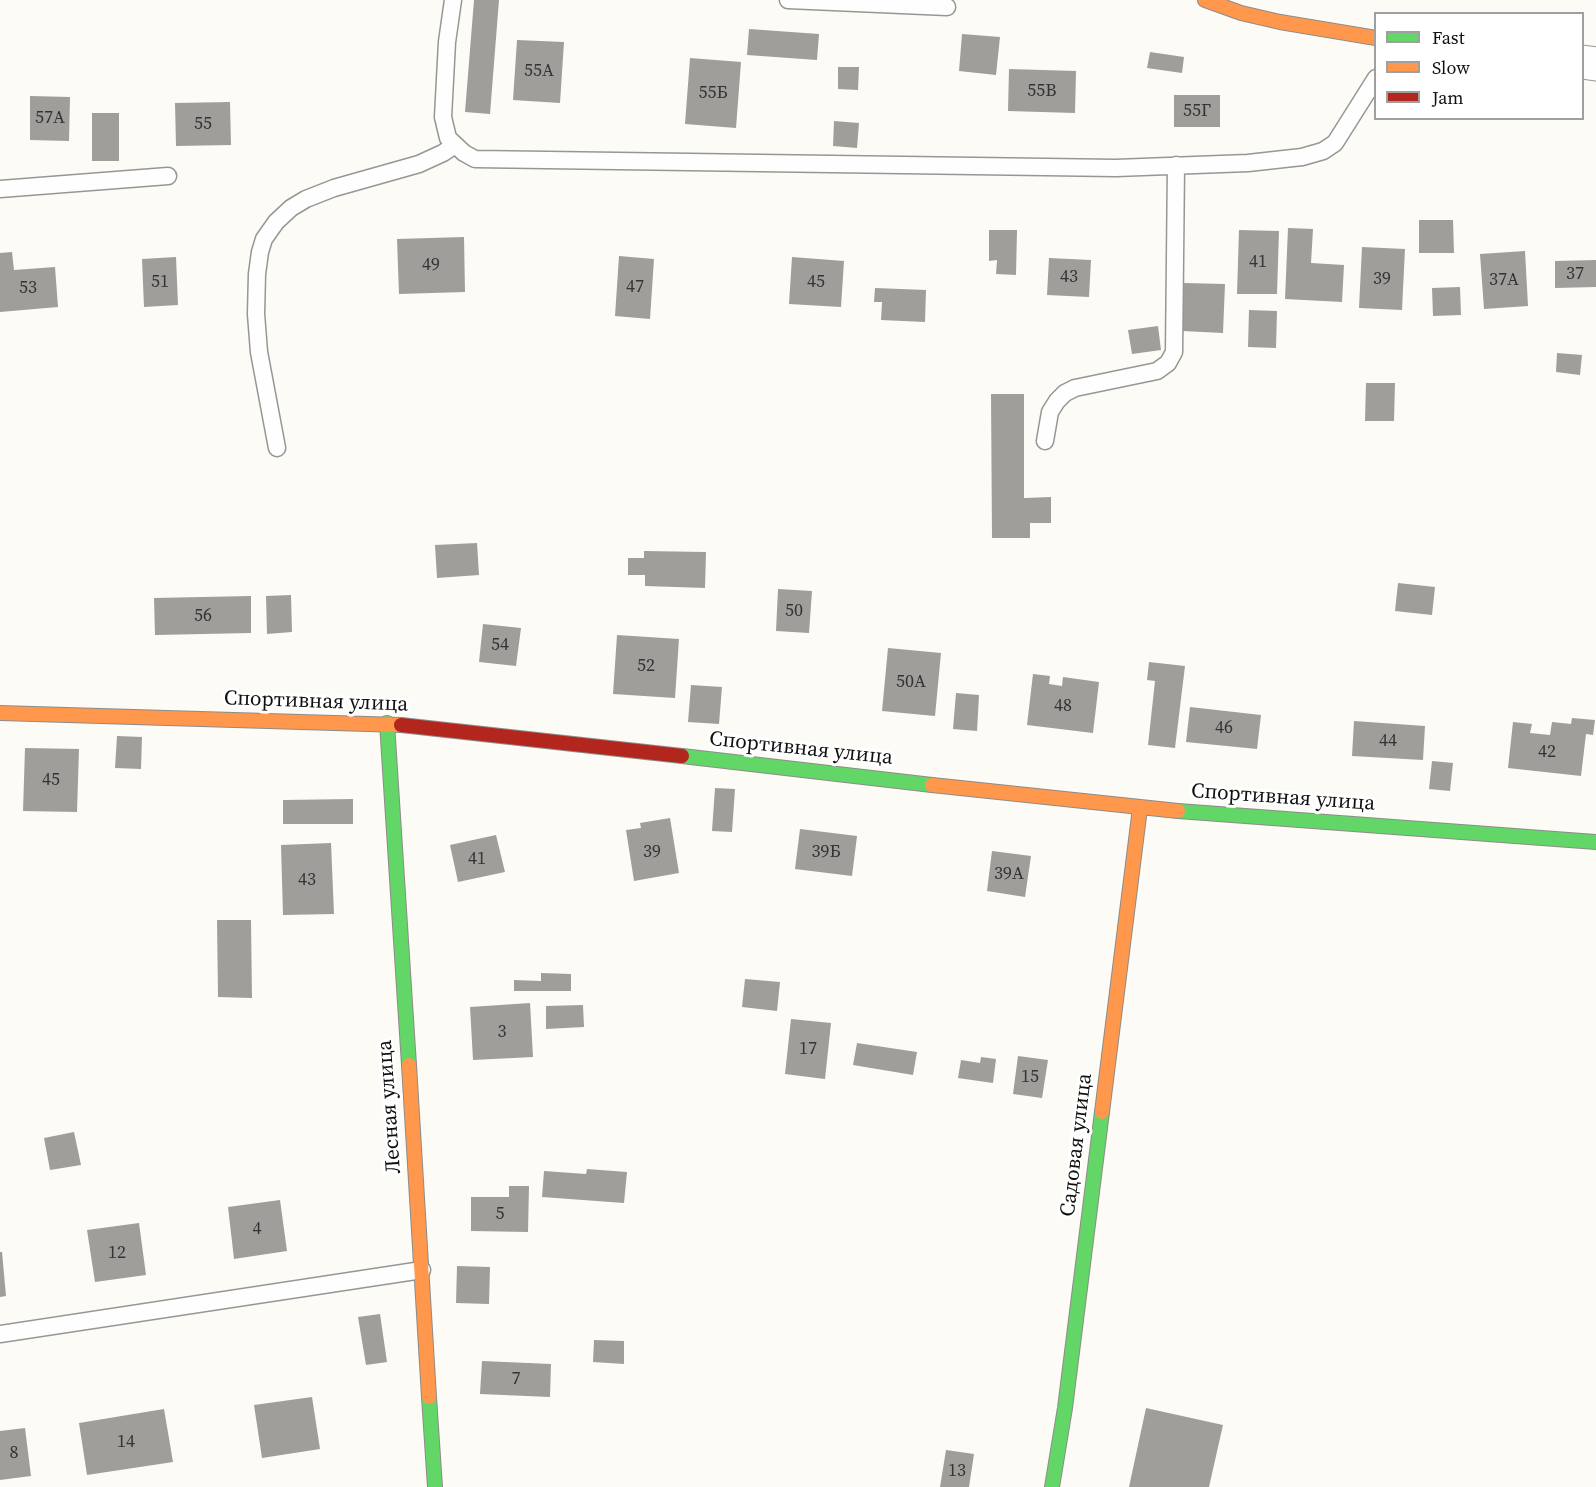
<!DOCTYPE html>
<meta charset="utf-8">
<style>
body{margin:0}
#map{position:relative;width:1596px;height:1487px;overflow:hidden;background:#fcfbf6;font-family:"Source Serif 4",serif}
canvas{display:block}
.legend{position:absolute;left:1374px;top:12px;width:210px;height:108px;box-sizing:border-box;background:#fff;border:2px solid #9f9f9f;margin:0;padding:8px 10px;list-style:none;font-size:18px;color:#101010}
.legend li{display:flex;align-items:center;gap:12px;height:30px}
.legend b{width:30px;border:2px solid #9f9f9f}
</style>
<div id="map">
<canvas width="1596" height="1487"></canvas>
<ul class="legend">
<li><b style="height:8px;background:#63d668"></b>Fast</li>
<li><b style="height:8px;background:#ff974d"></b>Slow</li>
<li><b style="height:8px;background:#b3261e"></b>Jam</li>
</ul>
</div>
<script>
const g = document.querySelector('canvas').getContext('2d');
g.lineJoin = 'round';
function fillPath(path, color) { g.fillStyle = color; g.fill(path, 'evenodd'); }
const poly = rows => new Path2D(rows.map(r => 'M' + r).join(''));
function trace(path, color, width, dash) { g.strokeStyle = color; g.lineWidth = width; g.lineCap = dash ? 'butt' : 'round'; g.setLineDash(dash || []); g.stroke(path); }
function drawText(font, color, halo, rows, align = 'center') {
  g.font = font + ' "Source Serif 4",serif'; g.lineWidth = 6; g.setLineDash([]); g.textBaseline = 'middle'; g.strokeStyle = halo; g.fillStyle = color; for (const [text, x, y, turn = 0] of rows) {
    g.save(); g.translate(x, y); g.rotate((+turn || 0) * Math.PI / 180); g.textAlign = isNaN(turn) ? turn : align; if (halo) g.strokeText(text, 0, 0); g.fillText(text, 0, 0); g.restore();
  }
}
fillPath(poly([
 [474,0,499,0,490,114,465,112],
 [749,29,819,34,817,60,747,55],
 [962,34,1000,37,996,75,959,71],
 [517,40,564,42,560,103,513,100],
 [1150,52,1184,57,1182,73,1147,68],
 [690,58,741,62,736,128,685,124],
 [838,67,859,67,858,90,838,89],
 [1009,69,1076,71,1075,113,1008,111],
 [1174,95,1220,95,1220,127,1174,127],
 [30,96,70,97,69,141,30,140],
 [230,102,231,145,176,146,175,103],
 [92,113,119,113,119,161,92,161],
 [834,121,859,123,857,148,833,146],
 [1419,220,1453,220,1454,253,1419,253],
 [1288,228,1313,229,1311,263,1344,265,1342,302,1285,299],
 [989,230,1017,230,1016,275,996,274,997,260,989,261],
 [1239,230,1279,231,1277,294,1237,294],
 [464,237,465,292,399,294,397,239],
 [1362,247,1405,249,1402,310,1359,308],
 [1525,251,1528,306,1484,309,1480,254],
 [12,252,14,270,55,267,58,307,0,312,0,253],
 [619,256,654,259,650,319,615,316],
 [176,257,178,305,144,307,142,259],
 [792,257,844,261,841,307,789,304],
 [1049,258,1091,260,1089,297,1047,295],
 [1596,260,1596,287,1555,288,1555,261],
 [1184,283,1225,284,1223,333,1182,331],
 [1460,287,1461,315,1433,316,1432,288],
 [875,288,926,290,925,322,881,320,882,302,874,302],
 [1249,310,1277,311,1276,348,1248,347],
 [1158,326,1161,350,1132,354,1128,330],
 [1557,353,1582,355,1580,375,1556,372],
 [1366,383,1395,383,1394,421,1365,421],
 [991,394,1024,394,1024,498,1051,497,1051,523,1030,523,1030,538,992,538],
 [477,543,479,575,437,578,435,545],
 [644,551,706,552,705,588,645,586,645,575,628,575,628,558,644,558],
 [1398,583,1435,587,1432,615,1395,611],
 [778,589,812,591,809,633,776,631],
 [291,595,292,632,267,634,266,596],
 [251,596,251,633,155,635,154,598],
 [483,624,521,628,516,666,479,662],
 [617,635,679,639,675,698,613,694],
 [888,648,941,653,935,716,882,711],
 [1149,662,1185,666,1175,748,1148,745,1155,681,1147,680],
 [1033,674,1050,676,1049,684,1062,686,1063,677,1099,682,1093,733,1027,725],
 [691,685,722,687,719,724,688,722],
 [956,693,979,695,977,731,953,729],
 [1190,707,1261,715,1257,749,1186,742],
 [1572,718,1595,720,1593,735,1586,734,1581,776,1508,768,1513,722,1532,724,1530,733,1550,735,1552,722,1571,724],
 [1354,721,1425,726,1423,760,1352,756],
 [117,736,142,737,141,769,115,768],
 [25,748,79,749,77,812,23,811],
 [1432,761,1453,763,1450,791,1429,789],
 [715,788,735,789,732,832,712,831],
 [353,799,353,824,283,824,283,800],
 [670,818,679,873,634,881,626,830,641,828,640,823],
 [800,829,857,836,852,876,795,869],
 [496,835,505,872,458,882,450,845],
 [331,843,334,914,283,915,281,845],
 [992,851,1031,856,1025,897,987,891],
 [217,920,251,920,252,998,218,997],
 [541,973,571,974,571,991,514,991,514,980,541,981],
 [745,979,780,982,777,1011,742,1007],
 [530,1003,533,1057,473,1060,470,1007],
 [583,1005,584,1027,546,1029,546,1006],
 [791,1019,831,1023,825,1079,785,1074],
 [857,1043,917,1052,913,1075,853,1065],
 [1018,1056,1048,1060,1042,1098,1013,1094],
 [981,1057,996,1059,993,1083,958,1078,961,1060,980,1063],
 [74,1132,81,1165,50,1170,44,1138],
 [587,1169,627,1172,624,1203,542,1197,544,1171,586,1174],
 [509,1186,529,1186,528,1232,471,1231,471,1197,509,1197],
 [280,1200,287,1251,234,1259,228,1207],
 [139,1223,146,1275,95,1282,87,1230],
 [0,1252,2,1252,6,1296,0,1297],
 [457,1266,490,1267,489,1304,456,1303],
 [380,1314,387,1362,366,1365,358,1317],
 [594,1340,624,1341,624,1364,593,1362],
 [482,1361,551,1364,550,1397,480,1394],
 [312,1397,320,1449,262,1458,254,1405],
 [1146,1408,1223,1425,1209,1487,1129,1487],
 [164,1409,173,1462,87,1475,79,1423],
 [25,1428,31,1476,0,1480,0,1431],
 [946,1450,974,1454,969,1487,940,1487]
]), '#a09e9b');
const lane = poly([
 [453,0,447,42,443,117,448,138,464,153,475,159,1116,168,1248,163,1302,157,1323,151,1335,143,1376,78],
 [788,0,947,7],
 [0,189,168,176],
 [1045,441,1050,412,1057,401,1065,393,1075,388,1157,371,1168,363,1174,352,1176,165],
 [277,448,259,352,256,314,257,274,260,252,264,239,276,222,291,208,306,199,334,188,419,164,443,153,455,145],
 [0,1334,422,1270]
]);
const street = poly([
 [1582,62,1596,64]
]);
const fast = poly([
 [387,723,409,1065],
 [682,756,932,785],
 [1178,811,1596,842],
 [429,1397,435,1487],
 [1052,1487,1065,1408,1102,1112]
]);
const slow = poly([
 [1205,0,1241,13,1280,22,1376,38],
 [0,713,401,725],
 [932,785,1178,811],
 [409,1065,429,1397],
 [1102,1112,1140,808]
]);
const jam = poly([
 [401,725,682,756]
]);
trace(lane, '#969694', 19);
trace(street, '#969694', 35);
trace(fast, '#8d8c8a', 16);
trace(slow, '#8d8c8a', 16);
trace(jam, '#8d8c8a', 16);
trace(lane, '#fffefe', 16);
trace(street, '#fffefe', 33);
trace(fast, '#63d668', 14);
trace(slow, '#ff974d', 14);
trace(jam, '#b3261e', 14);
drawText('18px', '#343433', null, [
 ["55А",539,71],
 ["55В",1042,91],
 ["55Б",713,93],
 ["55Г",1197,111],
 ["57А",50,118],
 ["55",203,124],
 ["41",1258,262],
 ["49",431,265],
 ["37",1575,274],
 ["43",1069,277],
 ["39",1382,279],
 ["37А",1504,280],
 ["51",160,282],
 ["45",816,282],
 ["47",635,287],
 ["53",28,288],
 ["50",794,611],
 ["56",203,616],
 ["54",500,645],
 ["52",646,666],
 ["50А",911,682],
 ["48",1063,706],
 ["46",1224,728],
 ["44",1388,741],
 ["42",1547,752],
 ["45",51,780],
 ["39",652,852],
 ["39Б",826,852],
 ["41",477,859],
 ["39А",1009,874],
 ["43",307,880],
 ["3",502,1032],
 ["17",808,1049],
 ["15",1030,1077],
 ["5",500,1214],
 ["4",257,1229],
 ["12",117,1253],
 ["7",516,1379],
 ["14",126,1442],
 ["8",14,1453],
 ["13",957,1471]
]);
drawText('21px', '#101010', '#fff', [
 ["Спортивная улица",316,702,2],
 ["Спортивная улица",801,749,6],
 ["Спортивная улица",1283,798,4],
 ["Лесная улица",390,1107,-94],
 ["Садовая улица",1077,1145,-83]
]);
</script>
